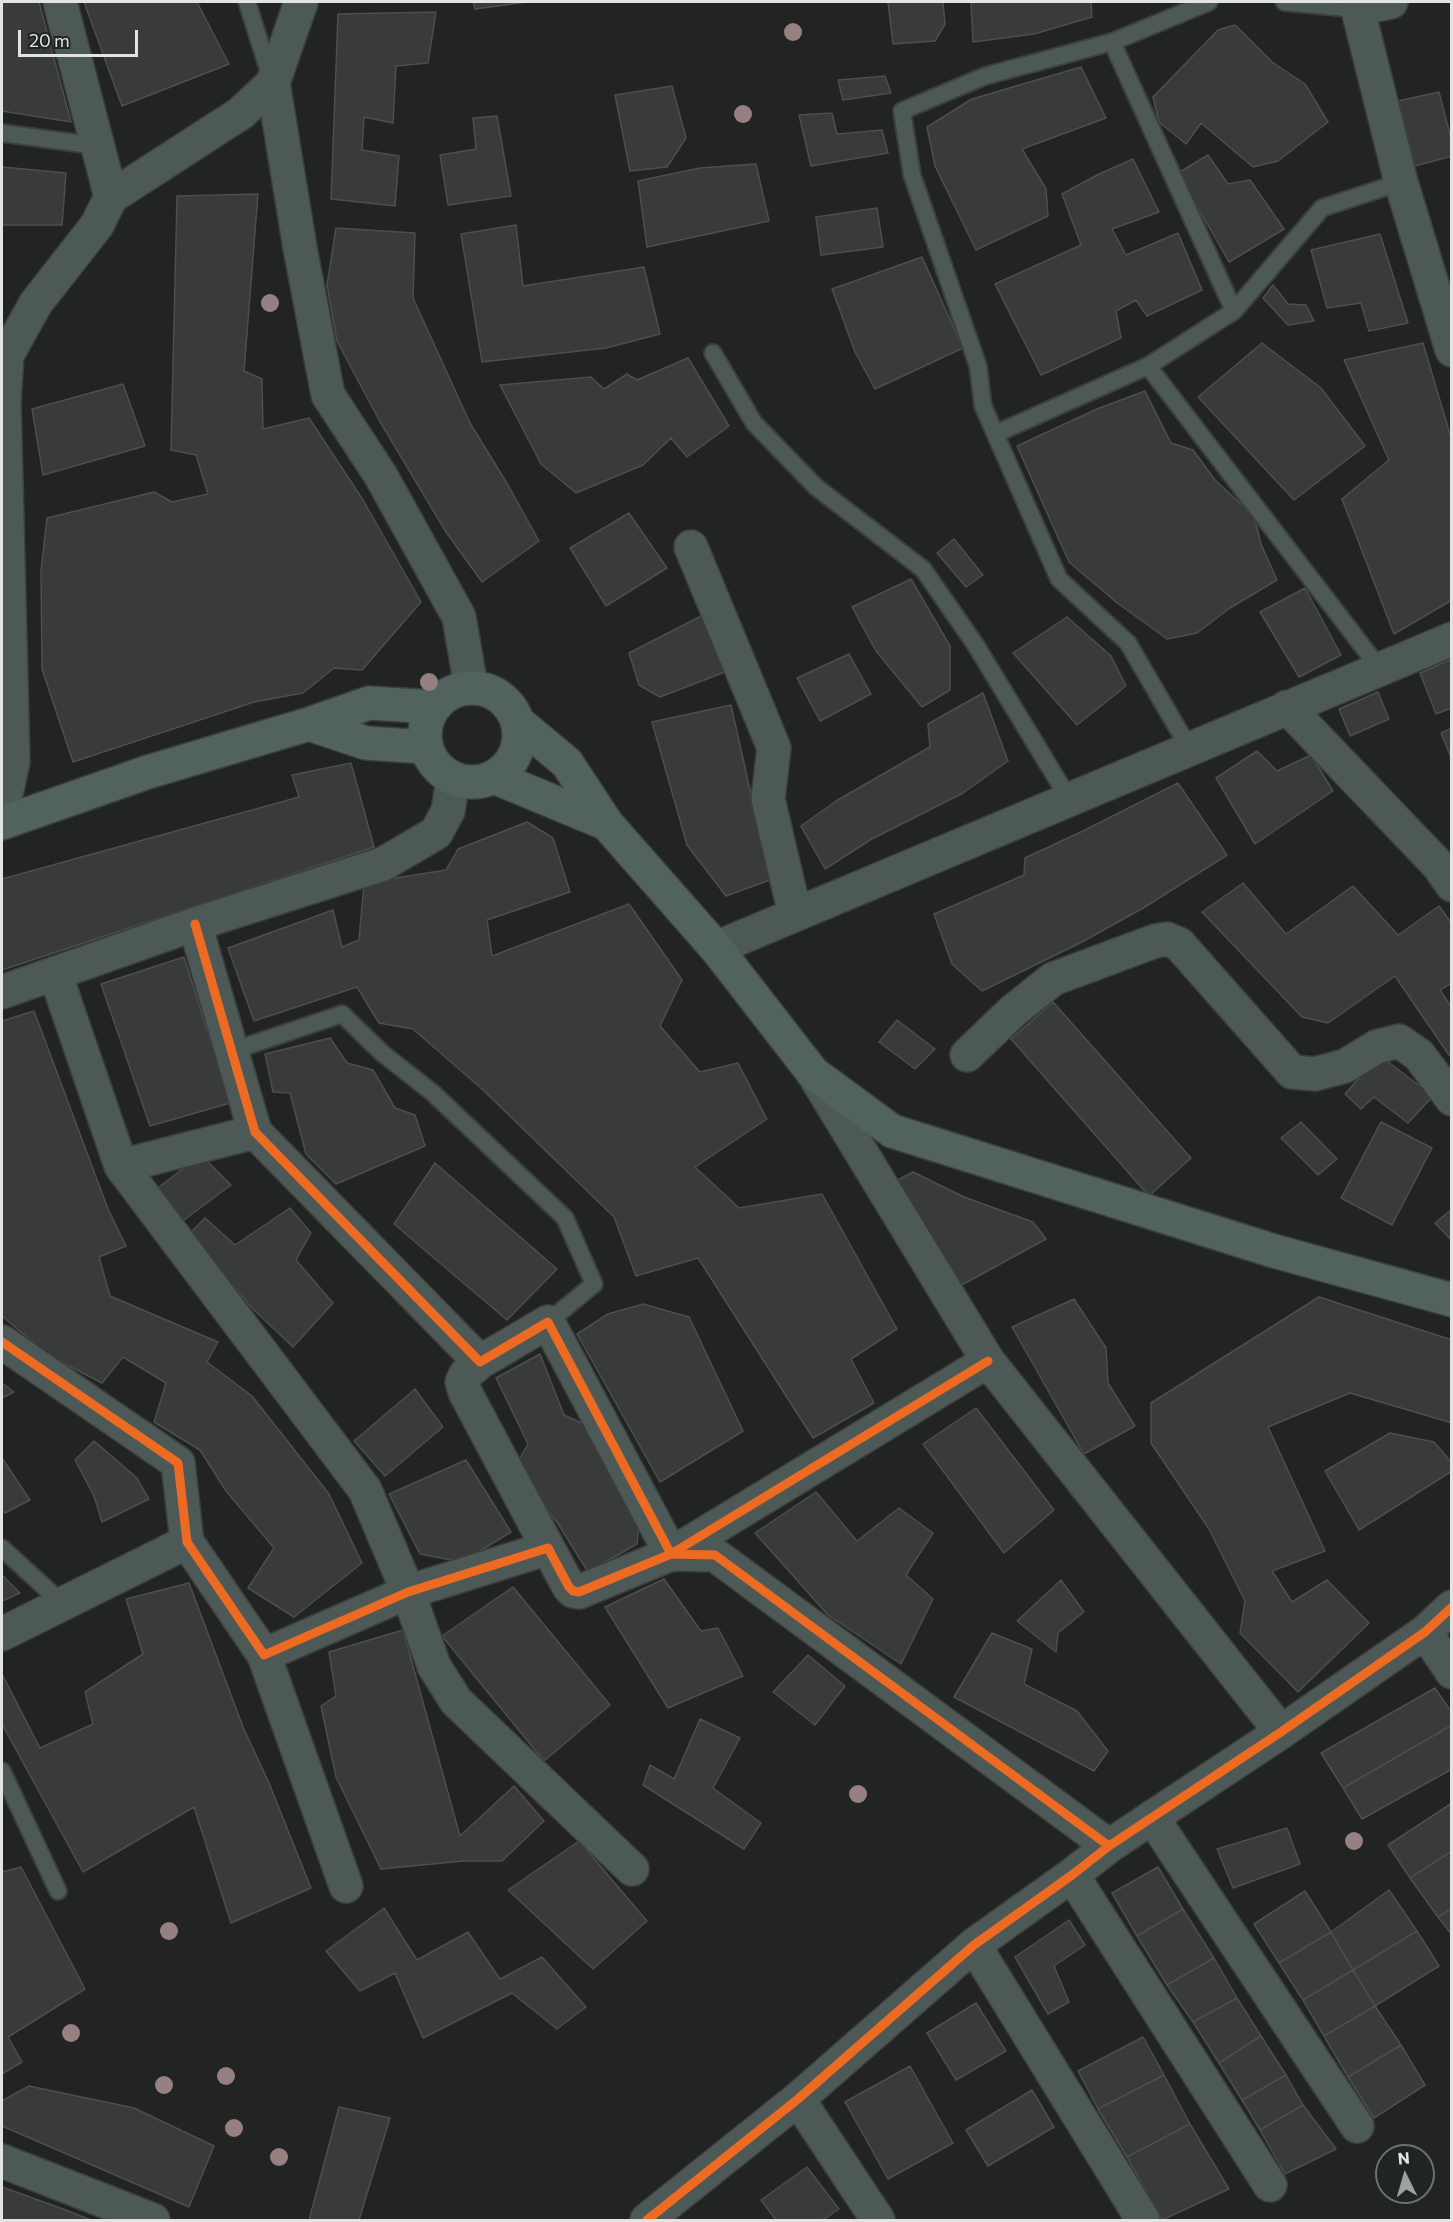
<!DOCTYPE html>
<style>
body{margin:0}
#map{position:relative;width:1453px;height:2222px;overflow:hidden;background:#222323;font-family:Commissioner,sans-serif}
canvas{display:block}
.frame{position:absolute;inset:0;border:3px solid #e2e4e3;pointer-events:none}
.north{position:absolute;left:1375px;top:2144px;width:60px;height:60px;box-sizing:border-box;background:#212424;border:2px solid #6e7170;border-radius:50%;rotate:355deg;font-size:16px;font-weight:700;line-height:24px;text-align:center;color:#e2e4e3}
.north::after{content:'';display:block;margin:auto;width:21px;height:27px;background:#9fa0a0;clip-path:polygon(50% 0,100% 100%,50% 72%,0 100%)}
.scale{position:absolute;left:18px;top:30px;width:120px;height:27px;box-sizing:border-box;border:3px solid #e2e4e3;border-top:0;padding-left:8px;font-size:18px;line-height:21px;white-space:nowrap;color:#e2e4e3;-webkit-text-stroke:4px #212424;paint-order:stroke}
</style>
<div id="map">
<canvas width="1453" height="2222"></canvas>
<div class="frame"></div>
<div class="north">N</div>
<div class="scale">20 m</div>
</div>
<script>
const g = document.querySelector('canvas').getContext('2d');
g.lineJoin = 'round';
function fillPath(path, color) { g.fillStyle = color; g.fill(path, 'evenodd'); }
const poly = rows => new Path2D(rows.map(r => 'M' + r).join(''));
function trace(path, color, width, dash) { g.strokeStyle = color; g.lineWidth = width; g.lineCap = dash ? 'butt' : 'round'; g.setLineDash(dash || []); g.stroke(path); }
const building = poly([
 [2,2,39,2,71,122,2,111,2,2],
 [84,2,197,2,229,64,122,106,84,2],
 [473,2,527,2,475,9,473,2],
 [888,2,943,2,945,24,935,41,893,44,888,2],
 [971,2,1091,2,1092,17,1034,34,973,42,971,2],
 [436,12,428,63,396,66,393,123,364,117,362,150,399,156,395,206,331,199,338,14,436,12],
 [1235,25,1272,62,1305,84,1328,122,1278,161,1253,167,1201,123,1186,144,1159,122,1153,97,1218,30,1235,25],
 [1081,67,1106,118,1022,149,1046,189,1048,216,976,250,935,166,927,127,972,99,1081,67],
 [885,76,891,93,843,100,838,80,885,76],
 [672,86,686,138,667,167,630,171,615,95,672,86],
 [1439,92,1452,142,1452,156,1415,166,1398,101,1439,92],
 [832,113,837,134,882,130,888,153,811,166,799,115,832,113],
 [497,116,511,196,448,205,440,155,476,149,473,118,497,116],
 [1208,155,1228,184,1250,180,1284,229,1229,262,1178,173,1208,155],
 [1133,159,1159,212,1112,229,1126,255,1178,233,1202,290,1147,316,1136,300,1116,311,1121,338,1041,375,995,284,1081,245,1062,194,1097,175,1133,159],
 [756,164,769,221,647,247,638,181,700,168,756,164],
 [2,167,66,173,62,225,2,225,2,167],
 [258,194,244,371,262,379,263,429,309,418,363,500,421,602,362,670,334,668,303,693,254,702,73,762,42,669,41,571,47,518,154,492,172,502,208,494,196,455,171,450,177,196,258,194],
 [877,208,883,247,821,255,816,217,877,208],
 [516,225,523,286,644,267,660,334,606,348,482,362,461,234,516,225],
 [336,228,415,233,413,298,470,423,508,485,539,541,482,582,446,532,379,420,337,341,327,285,336,228],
 [1380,234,1408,323,1369,331,1361,303,1327,308,1311,250,1380,234],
 [922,257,963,348,875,389,855,352,832,289,922,257],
 [1273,285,1288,304,1306,305,1314,321,1288,325,1263,298,1273,285],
 [1262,343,1321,388,1365,446,1294,500,1198,397,1262,343],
 [1423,343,1452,441,1452,600,1394,634,1342,499,1389,460,1344,360,1423,343],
 [688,358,729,426,687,457,671,438,643,465,576,493,541,464,500,385,591,377,604,389,627,374,637,380,688,358],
 [123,384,145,446,43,475,32,409,123,384],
 [1145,391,1171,443,1193,450,1215,480,1254,516,1261,544,1277,580,1230,608,1197,633,1167,639,1116,602,1069,562,1017,446,1097,409,1145,391],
 [629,513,667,568,606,606,570,548,629,513],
 [954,539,983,575,966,587,937,553,954,539],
 [911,579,950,646,950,690,922,707,876,651,852,607,911,579],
 [1305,588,1341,655,1299,677,1260,612,1305,588],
 [705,614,738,667,660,697,639,685,629,653,705,614],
 [1067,617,1111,656,1126,686,1077,725,1013,653,1067,617],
 [849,654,871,694,820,721,797,678,849,654],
 [1452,659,1452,708,1436,714,1420,673,1452,659],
 [1378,692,1389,719,1350,736,1339,709,1378,692],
 [983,693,1008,761,963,793,870,840,825,869,801,826,836,801,930,747,928,724,983,693],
 [731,705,761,839,778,877,726,896,687,845,652,722,731,705],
 [1452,728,1452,760,1441,733,1452,728],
 [1257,751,1277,771,1311,755,1333,791,1255,844,1216,778,1257,751],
 [351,763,374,847,2,970,2,879,299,797,292,775,351,763],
 [1178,783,1227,855,1145,907,1082,942,982,991,952,964,934,914,1024,875,1025,858,1083,831,1178,783],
 [527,822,553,838,570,892,487,920,492,956,629,904,682,980,660,1026,700,1072,738,1063,767,1119,695,1167,739,1208,822,1194,897,1329,851,1359,874,1403,813,1438,698,1258,636,1276,614,1217,482,1089,413,1029,379,1023,357,987,254,1021,228,948,333,910,342,947,359,940,364,883,446,870,458,849,527,822],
 [1243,883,1286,934,1353,886,1398,935,1439,906,1452,924,1452,983,1440,990,1452,1008,1452,1054,1449,1055,1395,976,1328,1023,1302,1017,1202,912,1243,883],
 [184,957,230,1103,150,1126,101,984,184,957],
 [1053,1002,1191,1158,1149,1196,1011,1039,1053,1002],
 [34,1011,108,1209,126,1246,99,1257,110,1296,218,1342,207,1362,252,1396,329,1494,362,1563,294,1617,248,1588,274,1548,226,1491,200,1450,154,1422,166,1383,123,1357,102,1383,48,1355,2,1316,2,1021,34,1011],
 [897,1020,935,1049,915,1069,879,1042,897,1020],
 [330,1038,347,1063,373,1070,395,1108,415,1115,425,1146,336,1184,306,1154,290,1093,273,1092,265,1054,330,1038],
 [1379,1055,1433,1096,1408,1123,1374,1097,1361,1109,1345,1094,1379,1055],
 [1301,1122,1337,1159,1318,1175,1281,1138,1301,1122],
 [1381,1122,1432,1148,1392,1225,1341,1198,1381,1122],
 [201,1155,231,1185,184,1220,155,1190,201,1155],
 [435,1163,557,1269,507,1320,394,1224,435,1163],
 [913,1172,964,1197,1033,1222,1046,1239,958,1287,890,1184,913,1172],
 [290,1208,311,1233,296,1260,333,1303,293,1347,253,1309,218,1269,191,1232,205,1218,235,1245,290,1208],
 [1452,1209,1452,1241,1435,1223,1452,1209],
 [1319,1297,1452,1340,1452,1423,1350,1393,1268,1427,1325,1551,1272,1571,1292,1602,1327,1580,1369,1623,1298,1692,1240,1633,1245,1601,1209,1529,1151,1443,1151,1403,1319,1297],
 [1074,1299,1106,1348,1108,1383,1135,1426,1084,1454,1012,1327,1074,1299],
 [643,1304,689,1317,743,1431,660,1482,577,1334,608,1314,643,1304],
 [540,1354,564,1415,588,1426,639,1521,637,1544,588,1572,557,1522,513,1470,528,1444,496,1378,540,1354],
 [2,1383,14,1392,2,1398,2,1383],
 [415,1389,443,1427,385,1476,354,1441,415,1389],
 [976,1408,1054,1510,1004,1553,923,1444,976,1408],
 [1390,1433,1434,1442,1452,1463,1452,1471,1359,1530,1325,1471,1390,1433],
 [94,1441,137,1478,149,1499,102,1522,94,1496,75,1460,94,1441],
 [2,1458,30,1500,5,1513,2,1510,2,1458],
 [466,1460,511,1532,462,1562,420,1554,389,1494,466,1460],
 [816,1492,857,1541,899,1508,933,1533,906,1575,933,1599,901,1664,828,1615,755,1533,816,1492],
 [2,1575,20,1593,2,1601,2,1575],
 [664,1579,701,1631,718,1628,743,1676,668,1708,605,1607,664,1579],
 [1061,1580,1084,1612,1058,1633,1056,1652,1017,1621,1061,1580],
 [189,1583,243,1727,269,1783,311,1888,231,1923,194,1807,83,1872,2,1724,2,1674,40,1748,93,1724,85,1692,143,1654,126,1599,189,1583],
 [513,1587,610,1705,544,1761,442,1636,513,1587],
 [403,1630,460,1836,514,1786,544,1821,502,1861,464,1861,381,1869,336,1777,321,1706,336,1696,329,1652,403,1630],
 [992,1633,1032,1649,1024,1684,1077,1711,1108,1751,1094,1771,954,1697,992,1633],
 [808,1655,845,1686,815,1725,773,1692,808,1655],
 [1435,1688,1452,1713,1452,1725,1343,1788,1321,1753,1435,1688],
 [700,1719,740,1738,713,1788,761,1823,744,1849,643,1785,650,1765,674,1779,700,1719],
 [1452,1725,1452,1769,1362,1819,1343,1788,1452,1725],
 [1452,1803,1452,1851,1410,1878,1388,1845,1452,1803],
 [1287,1828,1300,1864,1233,1888,1217,1849,1287,1828],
 [579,1841,647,1921,593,1969,508,1890,579,1841],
 [1452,1851,1452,1908,1438,1917,1410,1878,1452,1851],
 [21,1867,85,1989,8,2037,22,2062,2,2074,2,1872,21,1867],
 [1158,1867,1183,1909,1137,1936,1112,1893,1158,1867],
 [1389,1890,1417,1931,1353,1970,1331,1932,1389,1890],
 [1305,1891,1331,1932,1279,1963,1254,1924,1305,1891],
 [384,1908,417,1960,468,1932,500,1979,542,1957,586,2007,557,2029,512,1993,423,2038,395,1973,360,1991,326,1951,384,1908],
 [1452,1908,1452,1935,1438,1917,1452,1908],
 [1183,1909,1214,1958,1167,1985,1137,1936,1183,1909],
 [1069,1920,1085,1945,1054,1966,1069,2002,1048,2014,1015,1957,1069,1920],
 [1417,1931,1439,1966,1375,2006,1353,1970,1417,1931],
 [1331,1932,1353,1970,1303,2000,1279,1963,1331,1932],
 [1214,1958,1237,1998,1193,2022,1167,1985,1214,1958],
 [1353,1970,1375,2006,1324,2036,1303,2000,1353,1970],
 [1237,1998,1261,2036,1219,2063,1193,2022,1237,1998],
 [976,2003,1006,2051,956,2080,927,2033,976,2003],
 [1375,2006,1401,2045,1348,2077,1324,2036,1375,2006],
 [1261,2036,1286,2075,1242,2100,1219,2063,1261,2036],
 [1143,2037,1164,2075,1098,2109,1078,2071,1143,2037],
 [1401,2045,1425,2085,1374,2118,1348,2077,1401,2045],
 [910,2066,953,2143,888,2179,845,2102,910,2066],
 [1164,2075,1190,2124,1127,2157,1098,2109,1164,2075],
 [1286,2075,1303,2105,1260,2130,1242,2100,1286,2075],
 [29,2086,134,2108,214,2146,189,2207,2,2126,2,2101,29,2086],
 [1032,2090,1054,2127,988,2166,966,2130,1032,2090],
 [1303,2105,1336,2149,1285,2174,1260,2130,1303,2105],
 [339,2107,390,2118,359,2220,309,2220,339,2107],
 [1190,2124,1229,2189,1162,2220,1127,2157,1190,2124],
 [807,2167,839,2209,823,2220,776,2220,761,2200,807,2167],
 [2,2187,63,2209,91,2220,2,2220,2,2187]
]);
fillPath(building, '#393a3a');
trace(building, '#4d4e4e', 1.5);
const lane = poly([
 [247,2,271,78],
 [1284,2,1358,9],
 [1112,42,1234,311],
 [2,133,98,146],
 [713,353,754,423,816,487,923,569,975,644,1069,799],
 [1148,366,1380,669],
 [995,434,1148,366,1234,311,1322,208,1401,182],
 [1189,748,1128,643,1059,579,983,406,978,366,912,175,902,111,985,76,1112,42,1209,2],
 [232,1051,342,1014,382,1053,433,1093,565,1218,594,1284,548,1322],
 [2,1548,63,1604],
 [2,1771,58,1891]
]);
const street = poly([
 [60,2,111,197],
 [1356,2,1401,182,1452,350],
 [1358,9,1391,2],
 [273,83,300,248,328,395,381,476,459,617,471,687],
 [691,547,774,748,768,799,795,914],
 [1287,707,1439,866,1452,885],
 [2,812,13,762,4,401,7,355,36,303,97,225,111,197,241,113,273,83,301,2],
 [195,924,255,1132,480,1362,548,1322,671,1554,988,1361],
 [716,948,1452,639],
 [55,973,121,1166,365,1490,408,1592,434,1666,456,1701,632,1869],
 [2,992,195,924,383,864,436,833,448,811,453,778],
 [967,1055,1013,1011,1053,979,1155,941,1167,939,1179,944,1292,1072,1315,1074,1345,1066,1376,1047,1399,1041,1419,1055,1452,1099],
 [813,1073,988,1361,1281,1732],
 [121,1166,255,1132],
 [2,1342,178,1463,187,1542,264,1655,408,1592,548,1548,569,1587,573,1591,579,1592,671,1554,715,1555,1109,1846],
 [480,1362,466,1374,462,1382,465,1392,548,1548],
 [1425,1632,1452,1672],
 [2,1634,187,1542],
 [264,1655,346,1886],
 [1152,1817,1357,2126],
 [1072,1875,1270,2185],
 [974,1945,1143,2220],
 [798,2099,878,2220],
 [2,2161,153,2220],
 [647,2220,798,2099,974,1945,1072,1875,1109,1846,1281,1732,1425,1632,1452,1607]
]);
const primary = poly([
 '425 735a47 47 0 1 1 94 0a47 47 0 1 1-94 0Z',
 [519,723,567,763,607,824,716,948,813,1073,892,1131,1274,1251,1452,1300],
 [309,724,366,743,426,747],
 [494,777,607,824],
 [2,823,148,772,309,724,369,703,434,707]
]);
trace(lane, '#3d3e3e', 20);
trace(street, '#3d3e3e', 36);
trace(primary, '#3d3e3e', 36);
trace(lane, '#4c5957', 16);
trace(street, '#4c5957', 33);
trace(primary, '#52635f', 33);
trace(poly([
 [195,924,255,1132,480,1362,548,1322,671,1554,988,1361],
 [2,1342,178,1463,187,1542,264,1655,408,1592,548,1548,569,1587,573,1591,579,1592,671,1554,715,1555,1109,1846],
 [647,2220,798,2099,974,1945,1072,1875,1109,1846,1281,1732,1425,1632,1452,1607]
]), '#ed6a23', 9);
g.fillStyle = '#978082';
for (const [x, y] of [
 [793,32],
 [743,114],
 [270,303],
 [429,682],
 [858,1794],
 [1354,1841],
 [169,1931],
 [71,2033],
 [226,2076],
 [164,2085],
 [234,2128],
 [279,2157]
]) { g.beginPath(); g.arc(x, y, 9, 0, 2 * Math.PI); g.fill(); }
</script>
